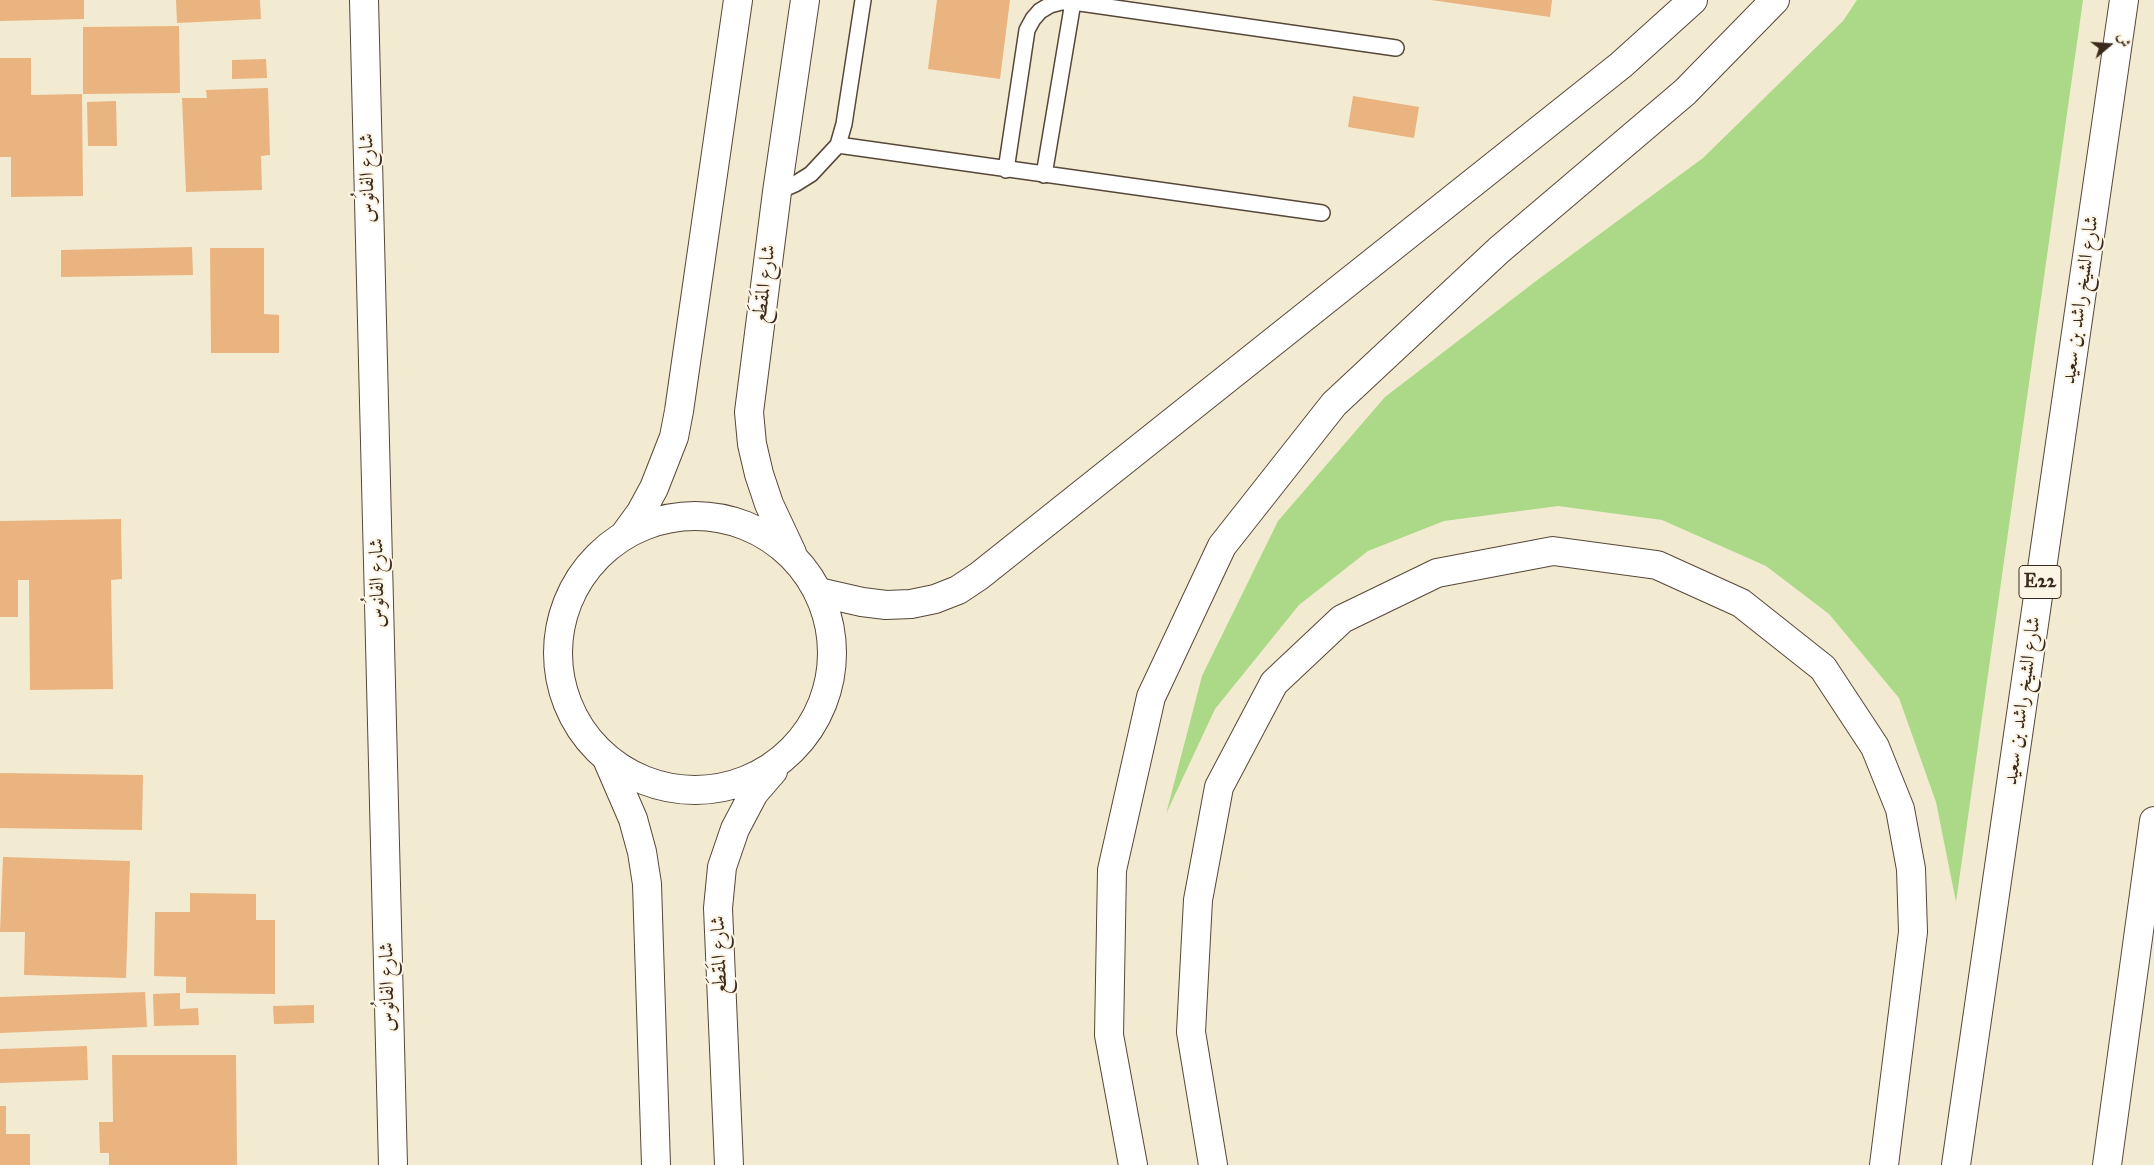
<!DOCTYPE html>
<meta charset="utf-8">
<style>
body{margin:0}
#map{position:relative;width:2154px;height:1165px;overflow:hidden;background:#f3ebd1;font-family:"IM FELL Great Primer",Amiri,serif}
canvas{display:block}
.north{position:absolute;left:2084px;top:20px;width:50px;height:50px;-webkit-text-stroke:4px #fcf5e5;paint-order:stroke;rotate:72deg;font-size:14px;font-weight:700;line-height:20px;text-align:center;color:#3b2a1e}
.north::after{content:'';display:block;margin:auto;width:18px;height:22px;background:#3b2a1e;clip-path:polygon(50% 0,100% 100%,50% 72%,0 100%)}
</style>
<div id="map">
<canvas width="2154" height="1165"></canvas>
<div class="north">ش</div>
</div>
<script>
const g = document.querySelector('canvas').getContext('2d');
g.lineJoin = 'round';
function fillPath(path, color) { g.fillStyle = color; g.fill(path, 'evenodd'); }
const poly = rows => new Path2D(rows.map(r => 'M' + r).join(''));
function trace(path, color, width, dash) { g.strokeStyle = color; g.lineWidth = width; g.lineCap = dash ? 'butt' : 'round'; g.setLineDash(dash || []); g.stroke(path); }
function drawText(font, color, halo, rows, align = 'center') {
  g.font = font + ' "IM FELL Great Primer",Amiri,serif'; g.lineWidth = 4; g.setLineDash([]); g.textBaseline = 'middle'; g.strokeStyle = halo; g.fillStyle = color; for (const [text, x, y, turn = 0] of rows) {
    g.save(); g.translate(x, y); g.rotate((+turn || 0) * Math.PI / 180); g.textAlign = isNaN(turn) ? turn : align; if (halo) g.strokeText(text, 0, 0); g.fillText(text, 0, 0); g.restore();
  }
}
fillPath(poly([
 [1857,0,2083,0,1956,902,1936,802,1899,698,1829,614,1766,566,1662,520,1558,506,1444,521,1368,551,1299,605,1215,709,1166,814,1202,676,1278,521,1385,397,1536,281,1703,158,1843,21]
]), '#abd987');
fillPath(poly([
 [0,0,84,0,84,19,0,21],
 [176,0,260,0,261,19,177,23],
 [937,0,1010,0,1000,79,928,69],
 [1431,0,1552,0,1550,17],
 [179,26,180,93,83,94,83,27],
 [0,58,31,58,31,95,82,94,83,196,11,197,11,157,0,157],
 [266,59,267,78,232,79,232,60],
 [268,88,270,155,261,156,262,190,186,192,182,98,207,98,206,90],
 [1353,96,1419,107,1414,138,1348,127],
 [116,101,117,146,88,146,87,102],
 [192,247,193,275,61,277,61,250],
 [210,248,264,248,264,314,279,315,279,353,211,353],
 [121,519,122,579,111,580,113,689,30,690,29,580,18,580,18,617,0,617,0,521],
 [0,773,143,775,142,830,0,828],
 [3,857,130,861,126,978,24,975,25,932,0,932],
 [190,893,256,894,256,920,275,920,275,994,186,993,186,977,154,976,155,912,190,912],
 [145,992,147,1027,0,1033,0,997],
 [180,993,180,1009,198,1008,199,1025,154,1026,153,994],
 [314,1005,314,1023,274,1024,273,1006],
 [87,1046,88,1080,0,1083,0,1049],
 [112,1055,236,1055,237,1165,109,1165,109,1153,100,1153,99,1122,113,1122],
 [0,1106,6,1106,6,1134,30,1134,30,1165,0,1165]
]), '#e9b47f');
const service = poly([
 [838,145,1322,213],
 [1006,170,1027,30,1033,19,1040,11,1050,5,1061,2,1073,2,1396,48],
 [1044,175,1073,2],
 [777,192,795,184,811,174,838,145,844,124,863,0]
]);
const minor = poly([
 [364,0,393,1165]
]);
const tertiary = poly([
 '558 653a137 137 0 1 1 274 0a137 137 0 1 1-274 0Z',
 [625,534,641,512,654,488,674,437,679,411,738,0],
 [792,553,769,504,759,474,752,444,749,412,777,192,805,0],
 [607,759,633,819,642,852,647,884,656,1165],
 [729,1165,718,908,722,867,735,829,754,793,773,771]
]);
const trunk = poly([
 [818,592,862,602,886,605,911,604,935,599,958,590,979,576,1621,65,1693,0],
 [1133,1165,1109,1035,1112,870,1151,697,1222,546,1334,404,1499,250,1685,92,1775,0],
 [1213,1165,1191,1032,1198,900,1219,787,1274,683,1342,619,1437,573,1553,551,1657,565,1741,603,1823,668,1875,747,1900,809,1911,869,1913,932,1884,1165],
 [1956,1165,2124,0],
 [2107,1165,2154,821]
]);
trace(service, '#574739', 18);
trace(minor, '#574739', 30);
trace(tertiary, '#574739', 30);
trace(trunk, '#574739', 30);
trace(service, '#fff', 15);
trace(minor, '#fff', 28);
trace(tertiary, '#fff', 28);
trace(trunk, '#fff', 28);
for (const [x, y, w] of [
 [2040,582,42]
]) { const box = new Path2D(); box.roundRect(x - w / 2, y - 16.5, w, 33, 4); g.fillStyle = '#fcf5e5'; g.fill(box); trace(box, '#3b2a1e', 1); }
drawText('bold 19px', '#3b2a1e', null, [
 ["E22",2040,582]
]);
drawText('20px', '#3b2a1e', '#fcf5e5', [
 ["شارع الفانُوس",368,178,-91],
 ["شارع المَقطَع",765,284,-83],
 ["شارع الشيخ راشد بن سعيد",2081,300,-82],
 ["شارع الفانُوس",378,583,-91],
 ["شارع الشيخ راشد بن سعيد",2023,701,-82],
 ["شارع المَقطَع",720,955,-92],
 ["شارع الفانُوس",388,987,-91]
]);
</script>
